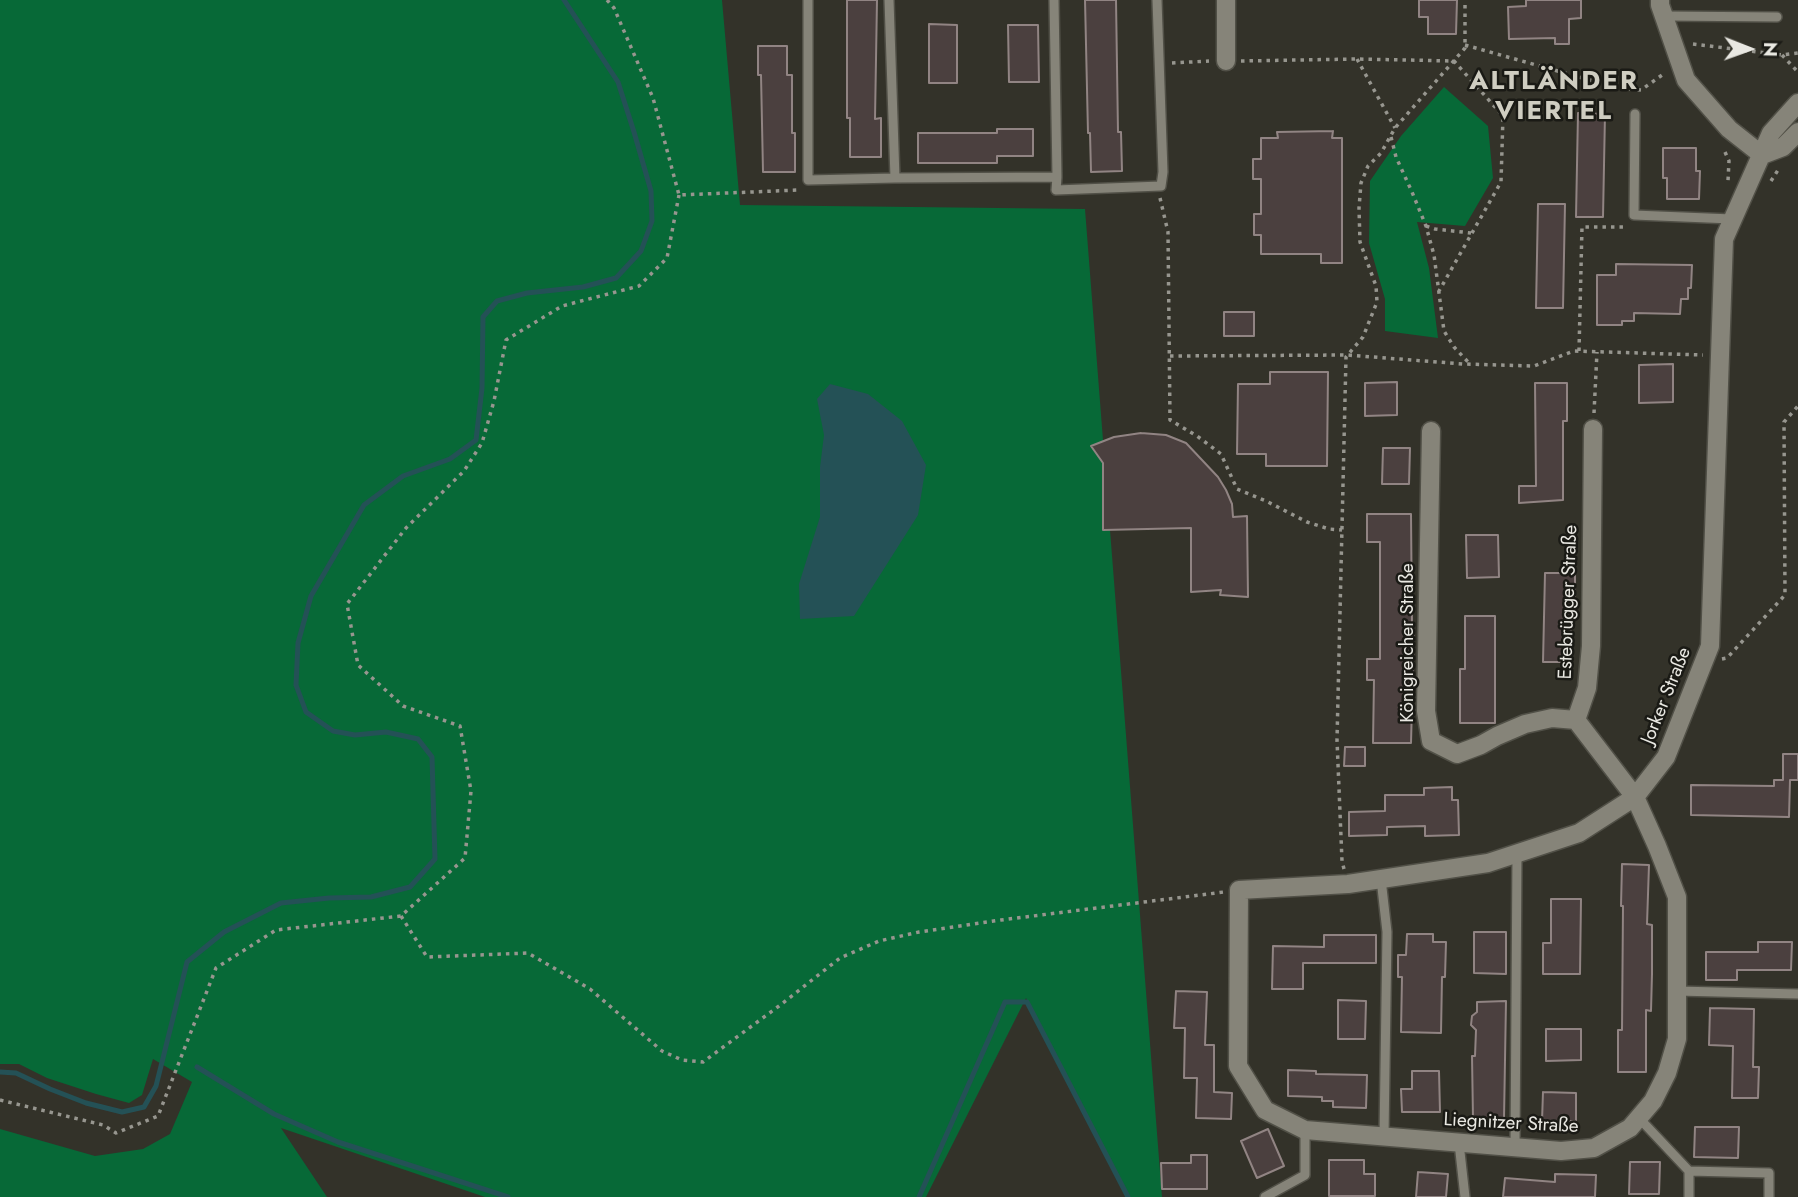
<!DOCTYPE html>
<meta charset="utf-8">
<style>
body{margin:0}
#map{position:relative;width:1798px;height:1197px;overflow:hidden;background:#333229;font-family:Jost,sans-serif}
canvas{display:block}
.north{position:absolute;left:1714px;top:14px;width:70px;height:70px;-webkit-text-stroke:5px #1a1a15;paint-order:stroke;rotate:91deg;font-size:19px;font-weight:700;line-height:28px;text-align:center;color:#e9e8e2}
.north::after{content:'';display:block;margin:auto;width:24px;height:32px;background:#e9e8e2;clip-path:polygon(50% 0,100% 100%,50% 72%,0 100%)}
</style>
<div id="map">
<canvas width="1798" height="1197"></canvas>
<div class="north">N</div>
</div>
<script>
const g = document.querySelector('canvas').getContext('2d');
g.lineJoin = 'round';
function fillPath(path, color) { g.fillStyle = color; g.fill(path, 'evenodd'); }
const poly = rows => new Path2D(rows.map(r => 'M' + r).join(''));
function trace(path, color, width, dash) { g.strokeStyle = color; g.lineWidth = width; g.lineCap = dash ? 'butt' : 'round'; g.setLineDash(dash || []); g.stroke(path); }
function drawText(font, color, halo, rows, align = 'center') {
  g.font = font + ' Jost,sans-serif'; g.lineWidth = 5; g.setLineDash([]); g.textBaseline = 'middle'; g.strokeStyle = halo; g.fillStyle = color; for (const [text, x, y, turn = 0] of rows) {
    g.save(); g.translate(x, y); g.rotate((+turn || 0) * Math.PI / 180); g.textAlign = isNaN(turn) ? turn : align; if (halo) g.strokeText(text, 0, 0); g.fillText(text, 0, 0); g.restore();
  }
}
fillPath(poly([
 [0,0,722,0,740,205,1085,209,1162,1197,1126,1197,1026,998,926,1197,485,1197,281,1128,327,1197,0,1197,0,1129,95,1156,143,1149,170,1134,192,1082,153,1059,142,1095,129,1103,96,1094,47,1078,19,1064,0,1064],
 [1444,87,1488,126,1493,178,1465,226,1417,222,1429,268,1438,338,1385,331,1385,299,1369,243,1370,181,1401,136]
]), '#076937');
fillPath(poly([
 [830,384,868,394,902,421,926,465,918,515,854,616,800,619,799,584,820,517,820,467,824,435,817,399]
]), '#245156');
trace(poly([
 [197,1067,274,1114,338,1142,508,1197],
 [0,1072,16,1073,50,1089,86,1103,122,1112,144,1107,156,1086,187,962,224,932,281,903,329,898,371,897,410,887,435,859,432,757,418,739,386,732,355,735,333,731,306,712,296,685,298,643,311,596,364,505,403,476,450,459,476,440,482,388,483,317,497,301,527,293,583,287,616,278,641,251,652,221,651,191,634,132,618,82,564,0],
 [919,1197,1005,1002,1027,1002,1128,1197]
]), '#245156', 5);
const building = poly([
 [847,0,877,0,875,119,881,118,881,157,850,157,850,118,847,118,847,0],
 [1085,0,1116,0,1118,132,1121,132,1122,171,1091,172,1090,133,1088,133,1085,0],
 [1419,0,1457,0,1456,34,1428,34,1428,17,1419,17,1419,0],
 [1526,0,1581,0,1581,18,1569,19,1569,44,1555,44,1555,38,1509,39,1508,7,1526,6,1526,0],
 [929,24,957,25,957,83,929,83,929,24],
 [1008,25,1038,25,1039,82,1009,82,1008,25],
 [758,46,787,46,787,75,792,75,792,133,795,133,795,172,763,172,761,75,758,75,758,46],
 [1578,113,1605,114,1603,217,1576,217,1578,113],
 [997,129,1033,129,1033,156,997,156,997,163,918,163,918,133,997,133,997,129],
 [1333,131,1332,138,1342,138,1342,263,1321,263,1321,254,1261,254,1261,235,1254,235,1254,214,1261,214,1261,179,1253,179,1253,159,1261,159,1261,138,1278,138,1277,132,1333,131],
 [1663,148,1696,148,1696,171,1700,171,1699,199,1667,199,1667,178,1663,178,1663,148],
 [1538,204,1565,204,1563,308,1536,308,1538,204],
 [1616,264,1692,265,1691,288,1688,288,1688,299,1681,299,1680,314,1634,313,1634,321,1622,321,1622,325,1597,325,1597,275,1616,275,1616,264],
 [1224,312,1254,312,1254,336,1224,336,1224,312],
 [1673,364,1673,402,1639,403,1639,365,1673,364],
 [1270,372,1328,372,1327,466,1266,466,1266,454,1237,454,1238,384,1270,384,1270,372],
 [1397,382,1397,415,1365,416,1365,383,1397,382],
 [1535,383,1567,383,1567,421,1563,421,1563,500,1519,503,1519,486,1536,486,1535,383],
 [1141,433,1166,435,1186,443,1218,477,1226,490,1232,504,1233,517,1247,516,1248,597,1220,595,1221,590,1191,592,1191,528,1103,530,1103,463,1091,446,1114,437,1141,433],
 [1383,448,1410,448,1409,484,1382,484,1383,448],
 [1367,514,1411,514,1412,629,1414,629,1411,743,1373,743,1374,680,1367,680,1367,659,1380,659,1380,542,1367,542,1367,514],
 [1466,535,1498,535,1499,577,1467,578,1466,535],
 [1545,573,1575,573,1575,611,1571,611,1570,662,1543,662,1545,573],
 [1465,616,1495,616,1495,723,1460,723,1460,669,1465,669,1465,616],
 [1345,747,1365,747,1365,766,1344,766,1345,747],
 [1783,754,1798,754,1798,780,1790,780,1789,817,1691,815,1691,785,1774,786,1774,780,1783,780,1783,754],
 [1452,787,1452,800,1458,800,1459,835,1425,836,1425,826,1387,827,1387,835,1349,836,1349,812,1385,811,1385,795,1424,795,1424,788,1452,787],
 [1622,864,1649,865,1647,924,1652,925,1652,974,1651,1011,1646,1010,1646,1072,1618,1072,1618,1030,1622,1030,1623,906,1621,906,1622,864],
 [1551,899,1581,899,1580,974,1543,974,1543,943,1551,943,1551,899],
 [1474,932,1506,932,1506,974,1474,973,1474,932],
 [1407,934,1433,934,1433,942,1446,942,1445,977,1442,977,1441,1033,1401,1032,1402,977,1398,977,1398,955,1406,955,1407,934],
 [1324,935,1376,935,1376,963,1303,963,1303,989,1272,989,1273,946,1324,947,1324,935],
 [1758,942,1792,942,1791,970,1737,970,1737,980,1706,980,1706,952,1758,952,1758,942],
 [1176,991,1207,992,1205,1045,1214,1045,1214,1092,1232,1093,1231,1119,1196,1118,1197,1078,1184,1078,1185,1028,1174,1028,1176,991],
 [1338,1000,1366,1001,1365,1039,1338,1039,1338,1000],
 [1506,1001,1504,1119,1473,1119,1472,1056,1475,1056,1476,1030,1471,1025,1472,1016,1477,1012,1477,1002,1506,1001],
 [1710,1008,1754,1009,1753,1067,1759,1067,1758,1098,1732,1098,1733,1046,1709,1045,1710,1008],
 [1546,1029,1581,1029,1581,1060,1546,1061,1546,1029],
 [1288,1070,1316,1071,1316,1074,1367,1075,1366,1108,1333,1107,1333,1101,1322,1101,1322,1097,1288,1096,1288,1070],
 [1412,1071,1439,1071,1440,1112,1402,1112,1401,1089,1412,1089,1412,1071],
 [1543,1092,1576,1093,1576,1121,1542,1121,1543,1092],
 [1695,1127,1739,1127,1738,1158,1694,1157,1695,1127],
 [1268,1129,1284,1166,1257,1178,1241,1141,1268,1129],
 [1191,1155,1207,1155,1207,1189,1162,1189,1161,1163,1191,1163,1191,1155],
 [1329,1160,1364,1160,1364,1174,1375,1174,1375,1196,1329,1196,1329,1160],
 [1630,1162,1660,1162,1659,1194,1629,1194,1630,1162],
 [1418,1172,1448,1174,1446,1197,1416,1197,1418,1172],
 [1555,1174,1596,1175,1595,1197,1503,1197,1505,1178,1555,1182,1555,1174]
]);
fillPath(building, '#4b403f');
trace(building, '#918483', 2);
const lane = poly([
 [808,0,808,180,895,178,889,0],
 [1664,16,1777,17],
 [1635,114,1634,215,1732,219],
 [1057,177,1056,190,1161,186,1163,172,1157,0],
 [895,178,1057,177,1054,0],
 [1381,879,1387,932,1384,1136],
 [1677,991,1798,994],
 [1639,1118,1689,1171,1769,1173,1769,1197],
 [1459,1143,1465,1197],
 [1515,1147,1517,853],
 [1689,1171,1689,1197],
 [1265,1197,1305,1175,1305,1130]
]);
const street = poly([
 [1226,0,1226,61],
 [1660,0,1660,5,1686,80,1729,129,1762,155],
 [1762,155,1783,147,1798,132],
 [1593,429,1591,646,1587,688,1576,720,1635,797,1657,846,1677,897,1677,1039,1667,1073,1653,1101,1630,1128,1594,1148,1561,1151,1305,1130,1265,1110,1238,1066,1239,890,1348,884,1488,863,1579,833,1635,797,1666,757,1710,646,1724,239,1771,133,1798,103],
 [1431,431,1426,711,1431,741,1457,754,1481,745,1497,736,1525,724,1552,718,1576,720]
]);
trace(lane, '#515047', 12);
trace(street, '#515047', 21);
trace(poly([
 [607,0,614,8,653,98,679,195,799,190],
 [1693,44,1782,55,1798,53],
 [1465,45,1618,88,1641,90,1665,73],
 [1782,55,1798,72],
 [1357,59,1395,128],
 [1241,61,1357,59,1454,61,1503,116,1501,182,1439,291],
 [1172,63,1209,61],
 [1391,137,1396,157,1412,192,1426,226,1434,255,1444,331,1454,347,1469,363],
 [1725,152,1729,161,1728,181],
 [1771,181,1780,167],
 [1160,198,1168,232,1170,420,1197,436,1221,454,1237,489,1266,501,1307,522,1329,529,1342,530],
 [1426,226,1435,229,1471,233],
 [1579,351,1582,227,1626,227],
 [1170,356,1347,355,1463,364,1534,366,1574,351,1703,355],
 [1594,413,1597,352],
 [1722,659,1727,658,1785,595,1784,422,1798,406],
 [1344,869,1342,861,1337,740,1346,357,1363,337,1377,302,1376,286,1360,242,1359,208,1361,183,1368,166,1381,153,1395,128,1465,48,1465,0],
 [401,916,427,957,528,953,590,989,662,1051,682,1060,703,1062,779,1006,840,958,879,941,919,932,1001,920,1224,892],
 [0,1100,103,1125,116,1133,158,1116,216,968,276,930,401,916,465,858,471,791,460,726,403,706,358,665,347,604,406,528,464,471,482,443,494,401,506,340,562,306,639,286,667,258,679,195]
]), '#97968f', 3.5, [3.5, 5]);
trace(lane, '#868479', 9);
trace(street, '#868479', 18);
drawText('19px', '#e9e8e2', '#1a1a15', [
 ["Estebrügger Straße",1569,602,-88],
 ["Königreicher Straße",1408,643,-90],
 ["Jorker Straße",1667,696,-68],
 ["Liegnitzer Straße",1511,1124,3]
]);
g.letterSpacing = '2px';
drawText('bold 26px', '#cfcdc1', '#1a1a15', [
 ["ALTLÄNDER",1554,83],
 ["VIERTEL",1554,113]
]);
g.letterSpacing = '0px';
</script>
